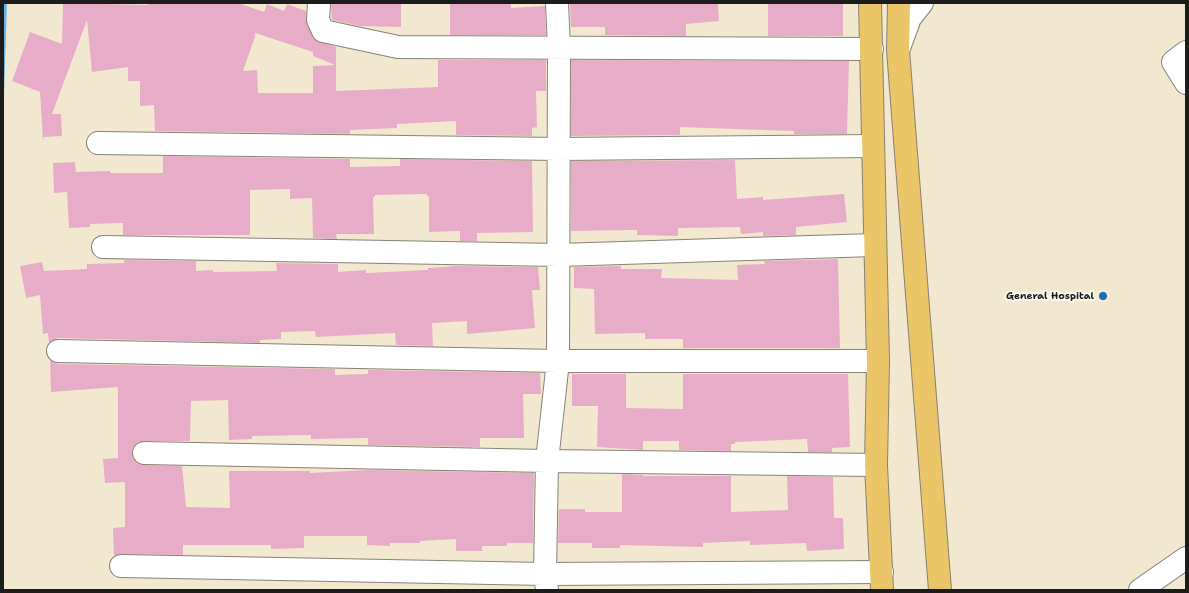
<!DOCTYPE html>
<style>
body{margin:0}
#map{position:relative;width:1189px;height:593px;overflow:hidden;background:#f2e8cf;font-family:"Shantell Sans",sans-serif}
canvas{display:block}
.frame{position:absolute;inset:0;border:4px solid #1c1c1c;pointer-events:none}
</style>
<div id="map">
<canvas width="1189" height="593"></canvas>
<div class="frame"></div>
</div>
<script>
const g = document.querySelector('canvas').getContext('2d');
g.lineJoin = 'round';
function fillPath(path, color) { g.fillStyle = color; g.fill(path, 'evenodd'); }
const poly = rows => new Path2D(rows.map(r => 'M' + r).join(''));
function trace(path, color, width, dash) { g.strokeStyle = color; g.lineWidth = width; g.lineCap = dash ? 'butt' : 'round'; g.setLineDash(dash || []); g.stroke(path); }
function drawText(font, color, halo, rows, align = 'center') {
  g.font = font + ' "Shantell Sans",sans-serif'; g.lineWidth = 4; g.setLineDash([]); g.textBaseline = 'middle'; g.strokeStyle = halo; g.fillStyle = color; for (const [text, x, y, turn = 0] of rows) {
    g.save(); g.translate(x, y); g.rotate((+turn || 0) * Math.PI / 180); g.textAlign = isNaN(turn) ? turn : align; if (halo) g.strokeText(text, 0, 0); g.fillText(text, 0, 0); g.restore();
  }
}
fillPath(poly([
 [3,3,7,3,3,126]
]), '#6cb3e3');
fillPath(poly([
 [63,3,148,5,149,3,238,3,264,12,267,4,284,11,287,4,306,11,307,25,315,40,336,47,336,91,438,87,438,60,546,60,546,91,536,91,537,127,532,128,532,136,456,135,456,121,397,124,397,128,350,130,350,134,155,131,154,105,140,106,140,81,128,81,128,67,92,72,87,20,52,114,61,114,62,136,44,137,43,141,40,92,12,81,30,32,62,44],
 [255,33,313,52,313,56,335,65,313,66,313,93,258,93,257,70,243,71,255,37],
 [331,3,401,3,401,27,360,26,332,20],
 [450,3,511,3,511,8,545,6,546,35,450,35],
 [570,3,718,3,719,21,686,24,686,36,605,35,605,27,571,27],
 [768,3,843,3,843,36,768,36],
 [571,60,849,61,847,134,794,134,794,131,680,127,680,135,571,136],
 [163,156,350,159,350,167,400,166,400,159,532,161,533,232,477,233,477,241,460,241,460,231,429,232,429,196,427,196,427,194,375,195,375,197,373,197,374,234,336,234,337,239,313,238,312,198,290,199,290,189,250,190,250,235,123,235,123,223,90,224,90,227,69,228,67,192,54,193,53,163,75,162,76,172,110,171,110,173,163,173],
 [735,160,737,199,763,197,763,200,844,194,847,222,796,227,796,235,763,236,763,232,741,234,740,227,678,228,678,236,637,235,637,230,571,231,571,161],
 [838,259,840,348,683,348,683,339,645,339,645,333,595,334,594,289,574,288,574,267,621,266,621,269,662,269,661,278,738,280,737,265,765,264,764,261],
 [124,260,196,261,196,271,213,270,213,272,277,271,276,263,338,264,338,272,366,270,366,273,428,270,428,268,457,266,538,267,540,290,532,290,535,328,467,334,467,321,432,323,433,346,396,345,395,333,316,337,315,331,281,332,281,339,260,340,260,343,58,338,49,343,48,333,43,334,40,295,26,298,20,266,42,262,44,271,87,269,87,264,124,263],
 [50,360,58,364,335,369,335,375,368,374,368,370,540,373,541,394,523,394,524,438,480,438,480,447,368,445,368,438,311,439,311,435,252,436,252,439,229,440,228,400,191,401,190,441,144,441,138,442,133,447,132,452,133,459,138,464,143,465,182,466,186,507,230,508,229,471,310,471,310,473,368,470,534,473,533,543,507,543,507,546,482,546,482,551,456,551,456,539,420,541,420,543,390,543,390,546,367,545,367,536,304,536,304,548,271,549,271,545,183,545,183,555,121,554,114,556,113,528,125,527,125,482,105,483,103,459,118,458,118,387,51,392],
 [572,374,626,374,626,408,683,409,683,374,848,374,850,447,832,448,832,452,808,452,807,439,735,442,735,444,731,444,731,451,679,450,679,441,643,441,643,450,597,447,598,406,572,406],
 [622,474,643,475,643,476,731,476,731,512,788,510,787,476,833,477,834,518,843,518,844,549,807,551,806,543,750,545,750,541,703,543,703,547,620,545,620,548,592,548,592,543,558,543,559,509,585,509,585,512,622,512]
]), '#e7adc8');
const minor = poly([
 [319,3,318,20,323,31,398,47,872,49],
 [899,48,910,18,922,3],
 [1186,52,1173,62,1186,83],
 [98,143,559,149,872,146],
 [103,247,559,255,874,245],
 [58,351,558,361,878,361],
 [144,453,547,461,876,465],
 [121,566,545,574,882,572],
 [547,590,545,574,547,461,558,361,559,48,557,3],
 [1140,590,1186,558]
]);
const major = poly([
 [870,3,878,361,876,465,882,590],
 [899,3,898,50,940,590]
]);
trace(minor, '#878276', 24);
trace(major, '#878276', 24);
trace(minor, '#fff', 22);
trace(major, '#ebc669', 22);
for (const [x, y, r, color] of [
 [1103,296,5,"#1f6fb2"]
]) { const dot = new Path2D(); dot.arc(x, y, r, 0, 2 * Math.PI); g.fillStyle = color; g.fill(dot); trace(dot, '#fbf7ec', 1.5); }
drawText('bold 10px', '#1c1c1c', '#fbf7ec', [
 ["General Hospital",1094,296]
], 'right');
</script>
